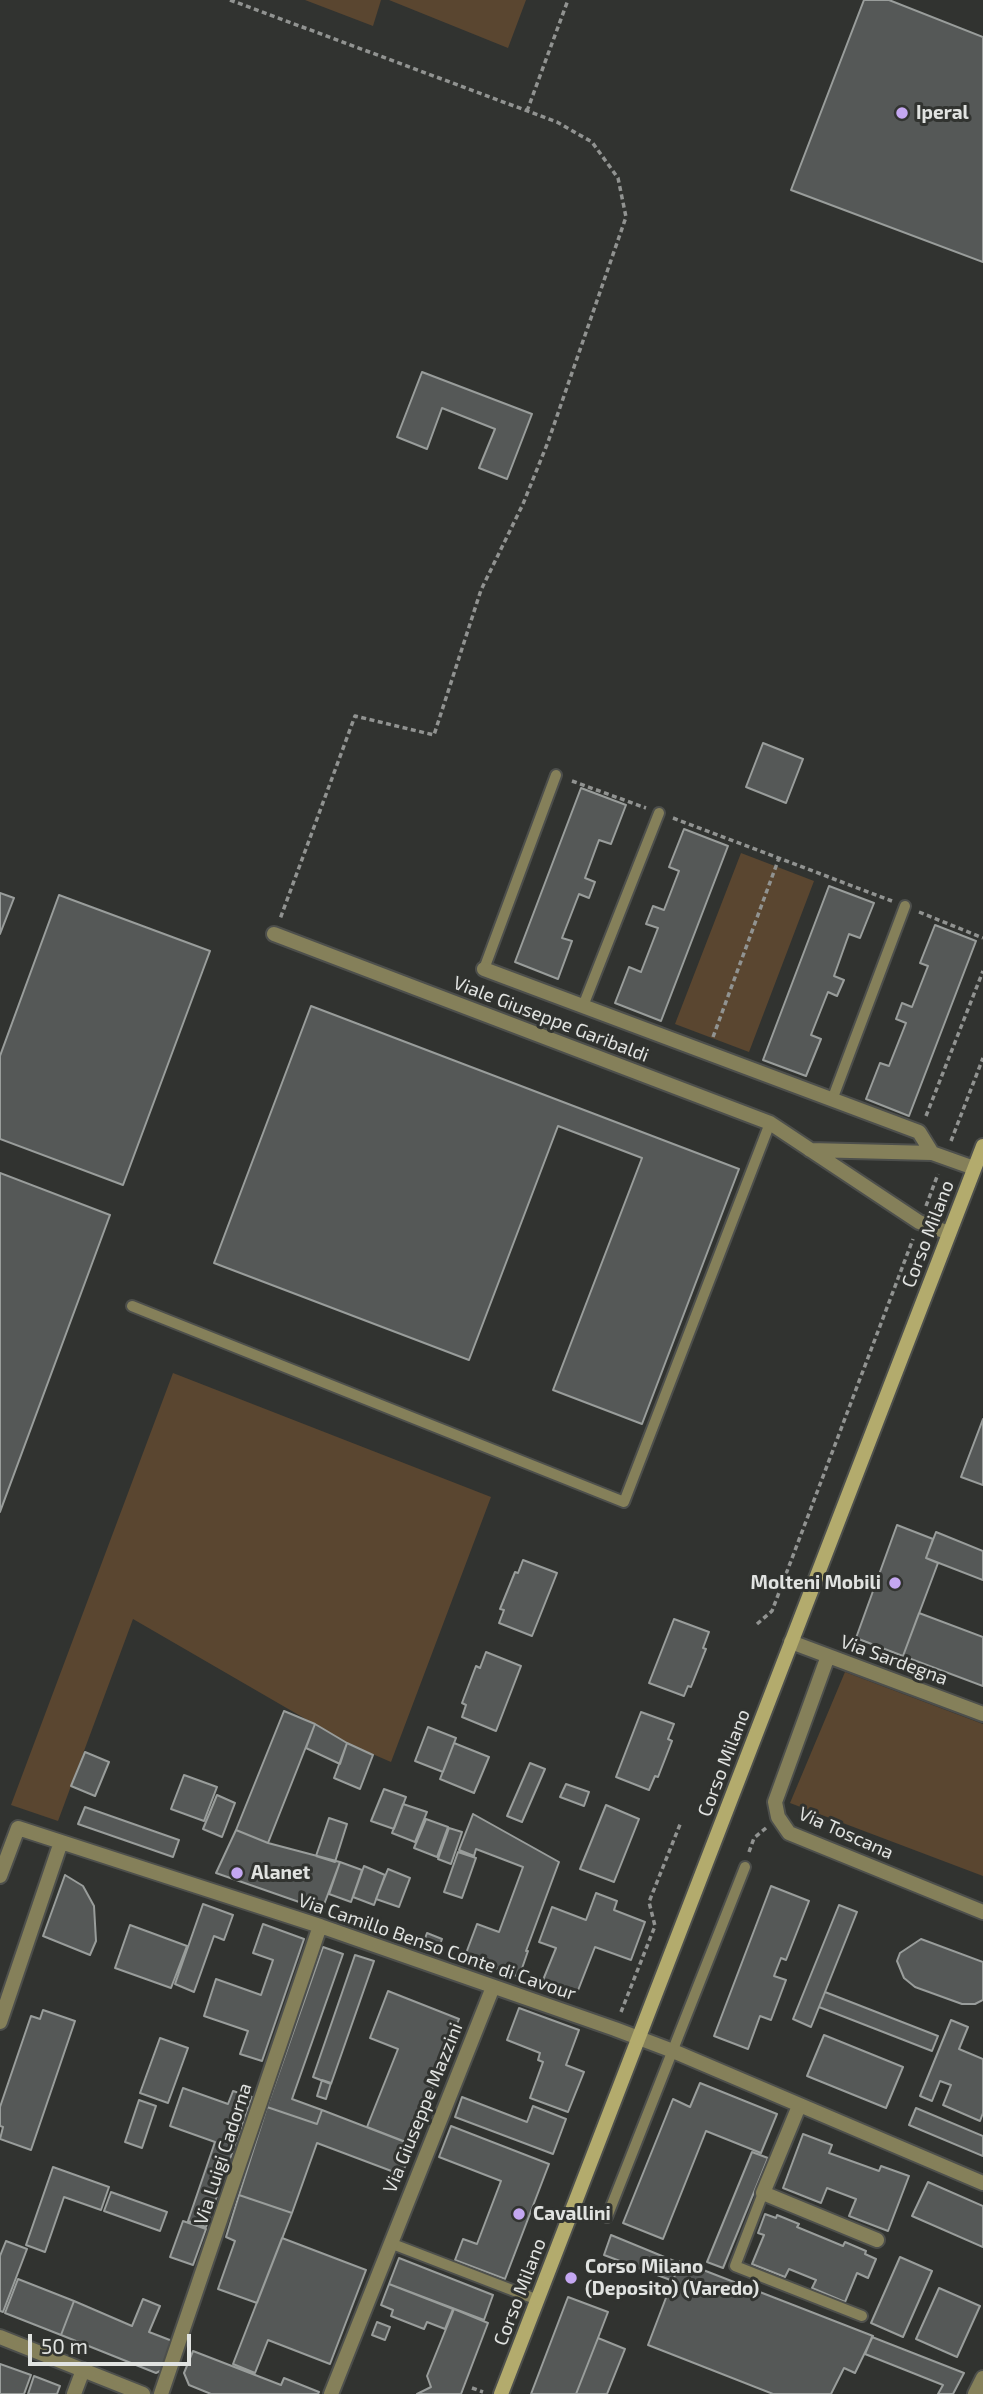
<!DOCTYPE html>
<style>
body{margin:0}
#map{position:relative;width:983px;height:2394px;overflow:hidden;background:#313330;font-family:"Exo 2",sans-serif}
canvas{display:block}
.scale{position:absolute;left:28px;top:2334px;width:163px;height:32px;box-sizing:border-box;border:4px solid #e1e3e1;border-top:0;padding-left:9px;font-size:21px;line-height:24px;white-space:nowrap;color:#e1e3e1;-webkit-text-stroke:5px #313330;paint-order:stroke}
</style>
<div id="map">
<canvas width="983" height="2394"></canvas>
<div class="scale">50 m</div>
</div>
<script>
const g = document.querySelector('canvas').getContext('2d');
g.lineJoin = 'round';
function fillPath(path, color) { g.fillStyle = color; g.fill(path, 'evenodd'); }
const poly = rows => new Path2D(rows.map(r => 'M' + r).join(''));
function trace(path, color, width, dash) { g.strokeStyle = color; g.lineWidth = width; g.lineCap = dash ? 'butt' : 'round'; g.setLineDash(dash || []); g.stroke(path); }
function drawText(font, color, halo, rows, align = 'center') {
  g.font = font + ' "Exo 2",sans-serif'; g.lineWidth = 6; g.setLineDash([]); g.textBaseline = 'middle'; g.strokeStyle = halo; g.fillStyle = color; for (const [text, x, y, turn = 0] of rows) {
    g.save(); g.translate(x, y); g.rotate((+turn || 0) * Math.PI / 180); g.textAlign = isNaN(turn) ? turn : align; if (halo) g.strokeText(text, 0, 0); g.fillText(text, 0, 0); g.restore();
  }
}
fillPath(poly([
 [305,0,381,0,373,26],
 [389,0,526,0,508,48],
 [741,853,814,881,749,1052,675,1024],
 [173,1373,491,1497,391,1762,347,1743,133,1619,58,1821,11,1805],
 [845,1672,983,1724,983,1876,790,1803]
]), '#5a4630');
const building = poly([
 [864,0,889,0,983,37,983,262,791,190,864,0],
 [422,372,532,414,507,479,479,468,495,429,442,408,427,449,397,437,422,372],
 [763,743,803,759,786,803,746,787,763,743],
 [581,788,626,805,611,844,599,840,585,878,595,882,589,898,579,894,562,938,572,941,558,979,515,962,581,788],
 [684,829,728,846,661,1021,615,1003,629,967,641,972,658,928,646,924,653,906,664,910,679,871,669,867,684,829],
 [829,886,874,903,860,938,849,934,834,976,844,980,837,996,828,992,811,1035,821,1039,806,1076,763,1060,829,886],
 [0,893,14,898,0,934,0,893],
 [59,895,210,951,123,1185,0,1139,0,1056,59,895],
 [935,925,976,941,909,1116,866,1099,880,1063,889,1066,906,1023,896,1019,902,1003,912,1007,928,966,920,963,935,925],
 [311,1006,739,1169,642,1424,553,1390,642,1158,558,1126,469,1360,214,1263,311,1006],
 [0,1173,110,1215,0,1512,0,1173],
 [983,1419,983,1485,961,1477,983,1419],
 [897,1525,933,1539,926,1558,938,1563,903,1656,856,1638,897,1525],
 [936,1532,983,1551,983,1580,926,1558,936,1532],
 [523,1560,557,1573,532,1636,499,1623,504,1610,500,1609,515,1572,518,1573,523,1560],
 [919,1613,983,1637,983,1686,903,1656,919,1613],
 [674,1619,709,1632,703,1648,706,1649,691,1687,688,1686,684,1696,649,1683,674,1619],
 [486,1652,521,1666,496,1731,462,1717,466,1705,462,1703,476,1666,480,1668,486,1652],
 [284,1711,315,1724,268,1843,236,1830,284,1711],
 [641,1712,674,1724,668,1739,672,1741,658,1777,655,1776,649,1790,616,1777,641,1712],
 [315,1724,347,1743,340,1764,306,1748,315,1724],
 [428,1727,456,1738,443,1772,415,1761,428,1727],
 [347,1743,373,1755,360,1789,334,1778,347,1743],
 [454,1743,489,1757,474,1793,440,1779,454,1743],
 [85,1752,109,1762,95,1796,71,1786,85,1752],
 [530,1763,545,1769,522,1822,507,1816,530,1763],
 [184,1775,217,1787,204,1821,171,1809,184,1775],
 [566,1784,589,1792,584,1806,560,1797,566,1784],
 [384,1789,406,1797,394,1829,371,1821,384,1789],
 [217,1795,235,1803,222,1837,203,1829,217,1795],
 [403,1804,427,1812,415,1842,392,1833,403,1804],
 [606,1805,639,1819,614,1882,580,1869,606,1805],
 [85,1807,179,1840,173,1857,78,1824,85,1807],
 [473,1814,559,1862,526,1951,528,1951,519,1977,465,1956,477,1924,499,1932,523,1867,476,1849,474,1856,459,1850,473,1814],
 [329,1818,347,1824,335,1862,316,1856,329,1818],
 [426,1819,448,1827,437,1857,414,1848,426,1819],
 [449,1828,462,1832,451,1864,438,1859,449,1828],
 [236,1830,268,1843,340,1862,322,1910,216,1873,236,1830],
 [458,1852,476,1858,462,1898,444,1892,458,1852],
 [340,1862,362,1870,351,1902,329,1894,340,1862],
 [364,1866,385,1875,374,1905,353,1897,364,1866],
 [388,1869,410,1878,399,1907,376,1899,388,1869],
 [65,1875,83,1886,94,1906,96,1941,90,1955,43,1936,65,1875],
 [771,1886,809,1901,786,1960,781,1958,774,1976,786,1980,771,2020,760,2016,748,2049,714,2036,771,1886],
 [596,1893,617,1901,614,1910,645,1922,631,1960,595,1947,577,1993,543,1980,556,1948,539,1942,552,1907,586,1920,596,1893],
 [203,1904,233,1915,224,1940,214,1936,194,1992,175,1984,203,1904],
 [839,1905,857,1912,811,2027,793,2019,839,1905],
 [263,1924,304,1939,262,2061,240,2054,248,2031,204,2016,216,1979,261,1995,273,1960,253,1953,263,1924],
 [130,1925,187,1946,171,1988,115,1968,130,1925],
 [427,1933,442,1939,439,1947,424,1941,427,1933],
 [921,1939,983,1962,983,2000,975,2004,962,2004,915,1987,904,1978,897,1961,900,1953,921,1939],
 [323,1947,343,1954,292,2099,322,2110,317,2124,267,2107,323,1947],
 [355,1955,374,1961,331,2084,313,2077,355,1955],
 [388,1991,459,2019,411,2144,367,2127,398,2049,370,2038,388,1991],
 [825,1992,938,2036,932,2051,819,2007,825,1992],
 [519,2008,579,2030,566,2065,584,2072,568,2112,530,2098,543,2062,538,2060,540,2053,507,2040,519,2008],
 [43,2010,75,2021,31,2150,0,2139,3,2127,0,2126,0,2107,31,2016,40,2019,43,2010],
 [951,2020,968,2027,959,2049,983,2059,983,2113,980,2121,943,2105,951,2085,940,2081,932,2101,920,2096,951,2020],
 [824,2035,903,2067,886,2108,807,2076,824,2035],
 [160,2038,188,2048,168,2103,140,2093,160,2038],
 [322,2080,331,2083,326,2099,317,2096,322,2080],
 [700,2083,777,2114,761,2153,706,2131,663,2239,623,2223,673,2099,690,2107,700,2083],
 [183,2088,228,2104,233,2091,252,2097,206,2227,188,2221,215,2142,170,2126,183,2088],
 [462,2097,527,2122,533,2106,566,2119,553,2154,455,2117,462,2097],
 [139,2100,156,2106,142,2148,125,2142,139,2100],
 [267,2107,317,2124,322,2110,413,2145,402,2175,317,2143,292,2213,239,2195,267,2107],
 [916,2108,983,2136,983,2156,909,2125,916,2108],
 [451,2126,549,2164,505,2279,455,2260,463,2239,477,2244,501,2181,439,2157,451,2126],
 [803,2134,832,2145,829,2153,879,2171,881,2166,909,2176,888,2231,849,2216,856,2199,827,2188,821,2203,783,2188,803,2134],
 [752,2152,768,2158,723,2268,707,2262,752,2152],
 [53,2167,109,2187,101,2210,64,2197,45,2252,26,2245,53,2167],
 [928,2182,983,2206,983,2247,912,2216,928,2182],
 [111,2192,167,2212,160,2231,104,2211,111,2192],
 [239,2195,292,2213,257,2303,218,2289,235,2241,226,2237,239,2195],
 [765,2214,776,2218,777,2215,799,2224,797,2227,843,2246,845,2242,866,2251,865,2254,876,2259,868,2278,857,2273,845,2302,812,2288,816,2280,789,2269,785,2277,752,2264,764,2235,758,2233,765,2214],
 [183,2221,206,2229,193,2265,170,2257,183,2221],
 [611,2235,679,2263,673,2281,604,2255,611,2235],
 [282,2238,366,2270,330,2364,268,2340,255,2373,233,2364,282,2238],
 [6,2241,27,2249,3,2312,0,2311,0,2256,6,2241],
 [900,2257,932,2271,903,2337,871,2323,900,2257],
 [399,2258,493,2295,484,2320,389,2284,399,2258],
 [680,2261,873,2336,855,2373,844,2368,831,2394,773,2394,648,2345,680,2261],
 [18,2279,74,2301,61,2335,5,2313,18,2279],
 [389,2284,453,2309,445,2329,427,2322,424,2329,391,2316,393,2310,381,2305,389,2284],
 [939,2288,980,2306,957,2357,916,2339,939,2288],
 [568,2297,608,2312,598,2338,576,2394,531,2394,568,2297],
 [143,2299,160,2306,149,2332,175,2342,164,2369,156,2373,61,2335,74,2301,132,2326,143,2299],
 [454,2309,488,2323,461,2394,417,2394,431,2387,427,2376,454,2309],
 [377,2322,390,2327,385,2340,372,2335,377,2322],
 [872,2337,964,2373,953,2394,938,2394,943,2385,865,2354,872,2337],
 [598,2338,625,2349,607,2394,576,2394,598,2338],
 [193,2351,281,2385,284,2378,319,2392,318,2394,211,2394,189,2385,184,2373,193,2351],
 [0,2364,31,2375,24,2394,0,2394,0,2364],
 [34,2376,60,2386,57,2394,28,2394,34,2376]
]);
fillPath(building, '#555857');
trace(building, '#999d9b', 2);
const service = poly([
 [484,969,556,775],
 [583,1006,659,813],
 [832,1100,905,906],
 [132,1306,624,1502,770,1123],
 [763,2193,735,2266,862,2316],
 [607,2217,745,1867],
 [390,2243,538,2300]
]);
const minor = poly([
 [274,934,770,1123,919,1222,949,1233],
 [484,969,919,1132,932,1153],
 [810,1150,932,1153,974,1168],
 [791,1642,983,1714],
 [828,1656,775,1802,778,1817,789,1833,983,1912],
 [0,1876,18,1828,320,1926,615,2029,673,2051,983,2183],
 [0,2022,61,1842],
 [799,2106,763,2193,877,2240],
 [74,2394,83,2370],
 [161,2394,320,1926],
 [331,2394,493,1987],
 [975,2394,983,2378]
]);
const tertiary = poly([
 [0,2337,143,2394]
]);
const secondary = poly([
 [501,2394,983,1146]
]);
trace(service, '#4d4f4c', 14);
trace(minor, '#4d4f4c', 18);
trace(tertiary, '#4d4f4c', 18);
trace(secondary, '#4d4f4c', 18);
trace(poly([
 [230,0,557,122,592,142,618,178,626,217,548,442,523,504,481,590,434,735,355,716,280,919],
 [527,111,568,0],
 [572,781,646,808],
 [673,818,892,901],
 [919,912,983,938],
 [713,1037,779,858],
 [926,1116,983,971],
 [951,1141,983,1058],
 [926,1206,938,1174],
 [757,1624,772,1611,913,1239],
 [749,1852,754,1838,766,1828],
 [621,2012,655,1926,649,1902,681,1822],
 [472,2388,483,2392]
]), '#919391', 3.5, [5, 3.5]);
trace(service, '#85805a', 10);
trace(minor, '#85805a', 14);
trace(tertiary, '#85805a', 14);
trace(secondary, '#b3ab6d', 14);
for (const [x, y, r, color] of [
 [902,113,7,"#c4a7f1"],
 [895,1583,7,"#c4a7f1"],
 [237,1873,7,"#c4a7f1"],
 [519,2214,7,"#c4a7f1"],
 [571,2278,7,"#c4a7f1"]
]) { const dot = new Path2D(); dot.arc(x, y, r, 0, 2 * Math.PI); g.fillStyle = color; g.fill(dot); trace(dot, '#313330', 2.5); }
drawText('bold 19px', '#e1e3e1', '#313330', [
 ["Iperal",916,113],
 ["Molteni Mobili",881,1583,"right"],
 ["Alanet",251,1873],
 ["Cavallini",533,2214],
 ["Corso Milano",585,2267],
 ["(Deposito) (Varedo)",585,2289]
], 'left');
drawText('19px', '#e1e3e1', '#313330', [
 ["Viale Giuseppe Garibaldi",551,1019,21],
 ["Corso Milano",928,1234,-69],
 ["Via Sardegna",894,1660,20],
 ["Corso Milano",724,1763,-69],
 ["Via Toscana",846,1833,24],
 ["Via Camillo Benso Conte di Cavour",437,1947,19],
 ["Via Giuseppe Mazzini",423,2108,-68],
 ["Via Luigi Cadorna",223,2154,-72],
 ["Corso Milano",520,2292,-69]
]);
</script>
